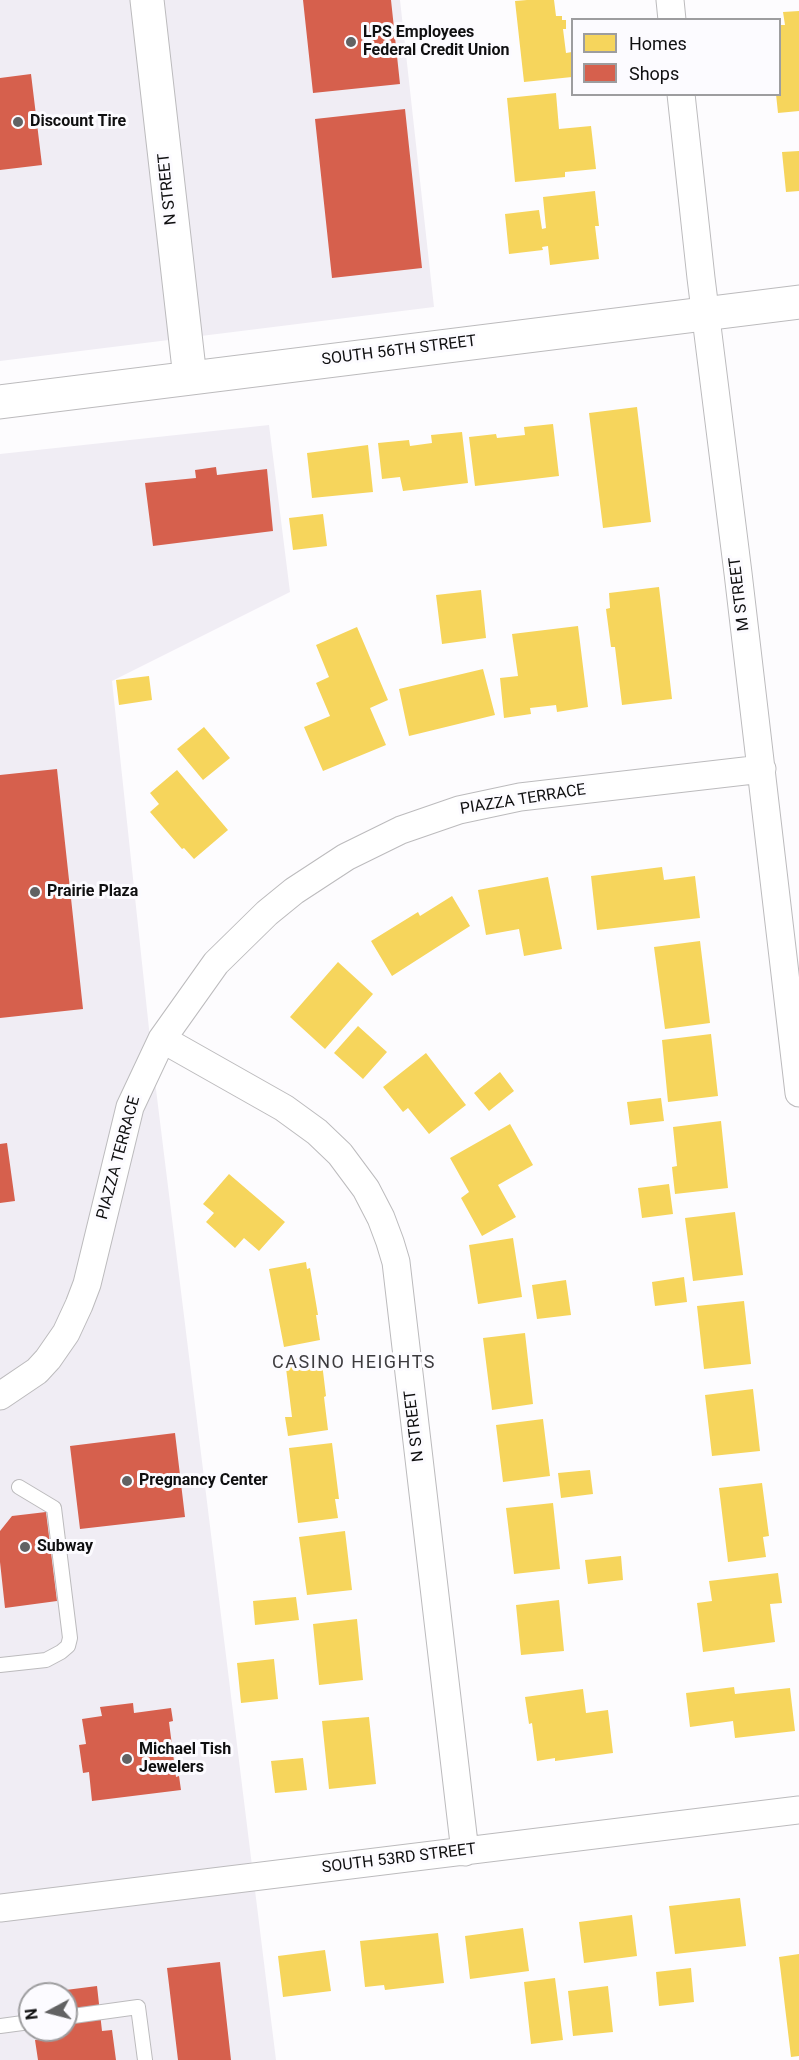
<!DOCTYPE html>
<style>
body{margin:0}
#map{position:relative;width:799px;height:2060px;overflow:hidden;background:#fdfcfe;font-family:Roboto,sans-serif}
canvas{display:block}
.legend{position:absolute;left:571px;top:18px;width:210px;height:78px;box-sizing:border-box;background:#fcfbff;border:2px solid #9d9d9f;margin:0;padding:8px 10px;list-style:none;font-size:18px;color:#0f0f10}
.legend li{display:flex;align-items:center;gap:12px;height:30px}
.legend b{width:30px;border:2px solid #9d9d9f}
.north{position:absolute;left:18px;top:1982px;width:60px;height:60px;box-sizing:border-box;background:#fcfbff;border:2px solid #9d9d9f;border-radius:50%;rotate:263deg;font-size:16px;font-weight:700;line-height:24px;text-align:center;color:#0f0f10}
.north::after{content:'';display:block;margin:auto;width:21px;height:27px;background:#626263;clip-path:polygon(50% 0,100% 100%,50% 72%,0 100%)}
</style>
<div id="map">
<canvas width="799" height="2060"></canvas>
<ul class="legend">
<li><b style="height:16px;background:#f6d55c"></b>Homes</li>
<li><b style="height:16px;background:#d6604d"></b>Shops</li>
</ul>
<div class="north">N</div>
</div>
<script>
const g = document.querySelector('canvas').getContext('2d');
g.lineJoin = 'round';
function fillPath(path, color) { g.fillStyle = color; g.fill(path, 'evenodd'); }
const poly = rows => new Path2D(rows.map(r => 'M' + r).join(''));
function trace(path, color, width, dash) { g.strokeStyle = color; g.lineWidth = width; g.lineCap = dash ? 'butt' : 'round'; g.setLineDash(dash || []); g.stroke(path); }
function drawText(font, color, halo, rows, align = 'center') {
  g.font = font + ' Roboto,sans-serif'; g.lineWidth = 6; g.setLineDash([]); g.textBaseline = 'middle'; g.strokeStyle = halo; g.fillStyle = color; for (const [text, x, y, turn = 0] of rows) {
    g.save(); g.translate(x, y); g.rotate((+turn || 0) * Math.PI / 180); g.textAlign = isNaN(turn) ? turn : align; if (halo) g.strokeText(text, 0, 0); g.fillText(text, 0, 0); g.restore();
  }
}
fillPath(poly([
 [0,0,400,0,434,307,0,361],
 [269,425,290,592,112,681,152,1057,276,2060,0,2060,0,454],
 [30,1994,66,1994,66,2030,30,2030]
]), '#f0edf4');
fillPath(poly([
 [527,0,554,0,556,16,562,16,562,20,566,20,566,29,563,29,566,53,572,52,572,77,524,82,515,1],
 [799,11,799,111,778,113,776,94,780,94,780,25,785,25,783,12],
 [556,93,559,129,591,126,596,169,565,172,565,177,515,182,507,98],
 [799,151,799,191,786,192,782,152],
 [595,191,599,226,595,226,599,259,550,265,548,246,542,247,543,250,509,254,505,214,539,210,542,229,546,228,543,197],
 [637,407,651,522,603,528,589,413],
 [553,424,559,476,475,486,469,437,496,434,497,438,525,435,524,427],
 [462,432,468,483,403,491,400,477,382,479,378,443,409,440,410,446,432,443,431,435],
 [368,445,373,492,312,498,307,453],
 [323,514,327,546,293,550,289,518],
 [659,587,672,699,622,705,615,647,611,647,606,609,610,608,609,593],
 [481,590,486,638,442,644,436,595],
 [578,626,588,707,557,712,556,705,530,708,531,714,504,718,500,678,518,676,512,634],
 [357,627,388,700,370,708,386,745,323,771,304,727,330,716,316,683,329,677,316,645],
 [483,669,495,715,409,736,399,689],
 [149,676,152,700,119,705,116,680],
 [204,727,230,758,203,780,177,749],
 [177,770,228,830,194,859,184,848,182,849,150,812,159,804,150,793],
 [662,867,664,880,695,876,700,918,597,930,591,876],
 [548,877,562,949,524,956,519,929,486,935,478,890],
 [452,896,470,926,392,976,371,941,418,912,420,916],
 [700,941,710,1023,665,1029,654,947],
 [338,962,373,994,325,1049,290,1017],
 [358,1026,387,1052,363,1079,334,1053],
 [711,1034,718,1096,668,1102,662,1040],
 [426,1053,466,1105,429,1134,408,1108,403,1112,383,1087],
 [500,1072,514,1091,489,1111,474,1093],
 [661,1098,664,1121,630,1125,627,1102],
 [721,1121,728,1188,675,1194,672,1167,677,1166,673,1127],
 [510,1124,533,1165,498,1185,516,1217,482,1236,461,1198,469,1192,450,1158],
 [229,1174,285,1222,259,1251,244,1238,235,1248,206,1222,214,1213,203,1204],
 [669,1184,673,1214,642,1218,638,1188],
 [735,1212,743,1275,693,1281,685,1218],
 [513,1238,522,1297,478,1304,469,1245],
 [306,1262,307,1269,310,1268,318,1315,316,1315,320,1340,284,1347,269,1269],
 [684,1277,687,1302,655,1306,652,1282],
 [566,1280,571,1315,537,1319,532,1285],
 [744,1301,751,1364,704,1369,697,1306],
 [525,1333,533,1404,492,1410,483,1338],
 [321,1355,326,1396,324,1397,328,1430,288,1436,285,1417,292,1417,285,1360],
 [753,1389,760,1451,712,1456,705,1395],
 [543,1419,550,1476,503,1482,496,1425],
 [332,1443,339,1499,335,1499,338,1518,298,1523,289,1448],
 [590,1470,593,1494,561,1498,558,1473],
 [762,1483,769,1536,763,1537,766,1557,728,1562,719,1488],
 [553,1503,560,1569,514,1574,506,1508],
 [345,1531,352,1590,307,1595,299,1537],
 [621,1556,623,1580,588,1584,585,1560],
 [778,1573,782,1603,770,1604,775,1642,703,1652,697,1603,712,1601,709,1581],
 [296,1597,299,1620,255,1625,253,1601],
 [559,1600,564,1651,521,1655,516,1605],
 [357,1619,363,1680,319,1685,313,1624],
 [274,1659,278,1699,241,1703,237,1663],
 [734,1687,735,1694,790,1688,795,1731,735,1738,733,1721,690,1727,686,1693],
 [583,1689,586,1713,608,1710,613,1753,555,1761,555,1758,537,1761,532,1723,529,1724,525,1697],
 [369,1717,376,1784,329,1789,322,1721],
 [303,1758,307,1790,275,1793,271,1761],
 [740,1898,746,1946,675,1954,669,1906],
 [632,1915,637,1956,584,1963,579,1922],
 [523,1928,529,1971,470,1979,465,1936],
 [438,1933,444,1983,385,1990,384,1985,365,1987,360,1941],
 [325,1950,331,1991,283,1997,278,1956],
 [799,1954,799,2056,791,2057,779,1957],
 [691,1968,694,2002,659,2006,656,1972],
 [555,1978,563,2040,531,2044,524,1982],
 [608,1986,613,2032,573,2036,568,1991]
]), '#f6d55c');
fillPath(poly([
 [303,0,391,0,400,84,313,93],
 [31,74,42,165,0,170,0,78],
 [405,109,422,268,332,278,315,119],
 [216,467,217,475,267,469,273,531,153,546,145,483,196,478,195,470],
 [57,769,83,1009,0,1018,0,775],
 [7,1143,15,1201,0,1203,0,1144],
 [175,1433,185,1517,80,1529,70,1446],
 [46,1512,57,1601,5,1608,0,1562,0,1531,12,1516],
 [133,1703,134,1713,171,1708,173,1721,169,1722,176,1777,179,1776,181,1790,92,1801,89,1772,83,1773,79,1745,86,1744,82,1719,102,1716,100,1707],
 [220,1962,231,2060,178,2060,167,1968],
 [97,1986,102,2031,112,2030,116,2060,38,2060,35,2040,55,2037,55,2030,66,2030,66,1994,50,1994,50,1992]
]), '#d6604d');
const service = poly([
 [0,1665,46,1660,61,1652,68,1646,70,1638,54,1508,19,1487],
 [66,2017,138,2007,145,2060],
 [0,2026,30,2022]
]);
const minor = poly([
 [670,0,672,20],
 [681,94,701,278,738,573,799,1093],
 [162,1039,284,1108,317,1132,340,1154,366,1189,381,1218,390,1242,396,1262,465,1852],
 [0,1396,37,1371,48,1359,66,1333,79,1305,87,1284,130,1107,162,1039,216,963,267,913,294,891,346,857,401,830,459,810,520,797,762,769],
 [0,1908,799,1810]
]);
const secondary = poly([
 [147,0,190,378],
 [0,402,799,302]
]);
trace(service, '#bcbbbd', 16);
trace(minor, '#bcbbbd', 29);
trace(secondary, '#bcbbbd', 35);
trace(service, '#fff', 14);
trace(minor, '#fff', 27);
trace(secondary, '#fff', 33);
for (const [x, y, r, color] of [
 [351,42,6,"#626263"],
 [18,122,6,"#626263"],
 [35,892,6,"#626263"],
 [127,1481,6,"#626263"],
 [25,1547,6,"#626263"],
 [127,1759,6,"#626263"]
]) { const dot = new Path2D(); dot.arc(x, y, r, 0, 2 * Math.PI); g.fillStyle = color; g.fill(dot); trace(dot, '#fcfbff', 2); }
drawText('bold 16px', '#0f0f10', '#fcfbff', [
 ["LPS Employees",363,33],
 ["Federal Credit Union",363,51],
 ["Discount Tire",30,122],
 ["Prairie Plaza",47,892],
 ["Pregnancy Center",139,1481],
 ["Subway",37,1547],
 ["Michael Tish",139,1750],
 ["Jewelers",139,1768]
], 'left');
drawText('16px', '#0f0f10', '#fcfbff', [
 ["N STREET",168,189,-96],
 ["SOUTH 56TH STREET",399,351,-7],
 ["M STREET",740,594,-97],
 ["PIAZZA TERRACE",523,800,-9],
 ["PIAZZA TERRACE",119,1158,-75],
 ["N STREET",415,1426,-97],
 ["SOUTH 53RD STREET",399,1859,-7]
]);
g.letterSpacing = '1.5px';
drawText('18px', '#3d3c3f', '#fcfbff', [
 ["CASINO HEIGHTS",354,1363]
]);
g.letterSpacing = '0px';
</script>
